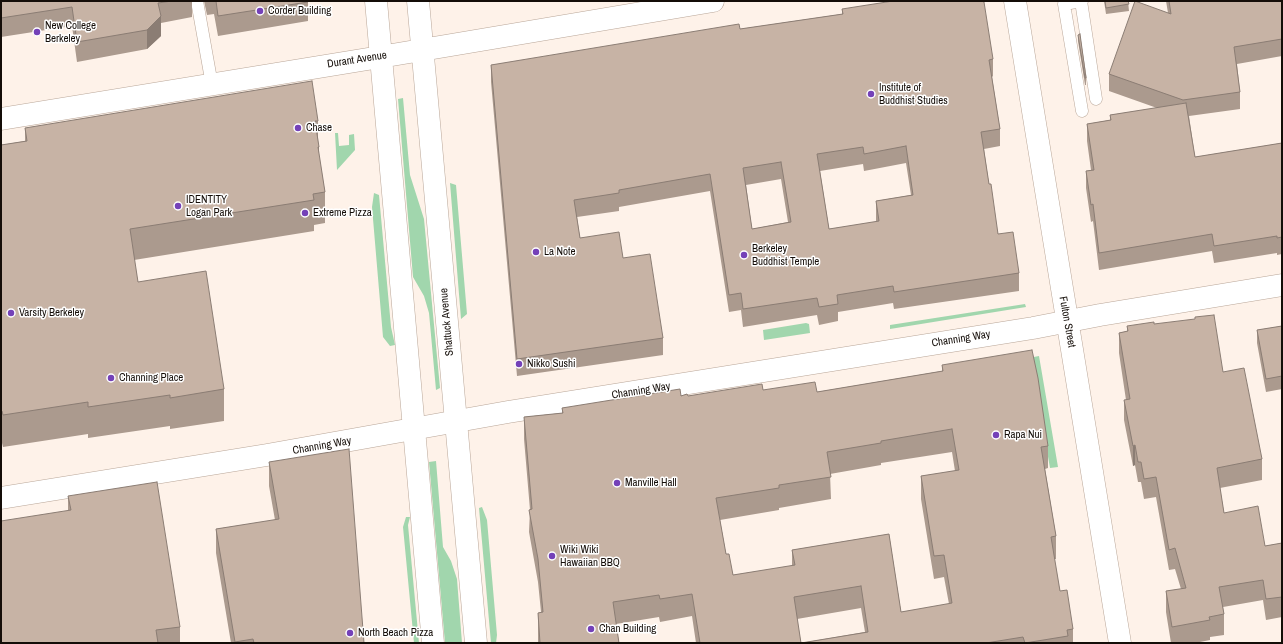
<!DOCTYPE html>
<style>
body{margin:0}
#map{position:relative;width:1283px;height:644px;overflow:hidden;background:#fef2e9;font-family:"Archivo Narrow",sans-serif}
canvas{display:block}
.frame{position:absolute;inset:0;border:2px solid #140d08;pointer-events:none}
</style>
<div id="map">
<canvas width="1283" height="644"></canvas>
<div class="frame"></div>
</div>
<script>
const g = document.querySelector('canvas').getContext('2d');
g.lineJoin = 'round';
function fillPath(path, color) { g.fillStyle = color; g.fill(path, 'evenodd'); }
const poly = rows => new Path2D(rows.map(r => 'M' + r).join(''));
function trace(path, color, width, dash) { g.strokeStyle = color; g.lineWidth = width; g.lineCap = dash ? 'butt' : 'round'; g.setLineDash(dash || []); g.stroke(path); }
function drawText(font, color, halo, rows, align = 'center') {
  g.font = font + ' "Archivo Narrow",sans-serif'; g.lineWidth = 3; g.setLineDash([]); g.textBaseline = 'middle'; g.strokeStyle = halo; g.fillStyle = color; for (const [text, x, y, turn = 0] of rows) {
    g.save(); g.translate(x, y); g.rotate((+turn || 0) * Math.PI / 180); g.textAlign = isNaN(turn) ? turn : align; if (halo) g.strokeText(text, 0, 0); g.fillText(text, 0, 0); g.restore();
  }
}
fillPath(poly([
 [403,98,410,175,424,219,440,388,436,390,429,313,424,296,413,277,398,99],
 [335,133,338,133,339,146,349,145,349,135,354,134,355,150,337,170],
 [450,183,456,185,467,314,461,319],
 [374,193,379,195,391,327,395,345,390,346,383,337,372,207],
 [1025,304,1026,307,890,329,890,325],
 [806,323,809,324,810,333,764,340,763,330],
 [1039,356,1058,467,1050,468,1033,371,1018,360],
 [436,461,443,547,451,561,457,579,462,643,445,643,429,462],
 [482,507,487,520,497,635,496,643,491,643,479,508],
 [406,517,410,517,408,525,419,643,414,643,403,527]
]), '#a1d6ad');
const lane = poly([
 [197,1,212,85],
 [1081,1,1096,99],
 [1082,1,1064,4,1082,111]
]);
const street = poly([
 [1015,1,1120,643],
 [1,119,380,57],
 [1,498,267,455,508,412,1033,328,1100,315,1282,285]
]);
const secondary = poly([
 [376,1,433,643],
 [418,1,476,643],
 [380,57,713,1]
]);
trace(lane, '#b9a698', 13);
trace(street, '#b9a698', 23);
trace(secondary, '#b9a698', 23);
trace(lane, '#fff', 12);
trace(street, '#fff', 22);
trace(secondary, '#fff', 22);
fillPath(poly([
 [1,1,192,1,192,17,161,23,161,36,147,49,77,62,72,26,1,37],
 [204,1,308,1,308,21,218,36,214,14,207,15],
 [1104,1,1128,1,1129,11,1106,14],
 [1166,1,1282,1,1282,56,1237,64,1240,92,1240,109,1189,116,1195,157,1282,143,1282,254,1277,255,1277,253,1214,263,1212,251,1099,270,1093,221,1091,222,1086,188,1086,171,1091,170,1087,141,1087,124,1110,120,1110,115,1157,108,1109,91,1109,74,1168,13],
 [842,9,993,59,993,76,992,77,1000,129,1000,146,984,149,989,184,998,234,1019,273,1019,291,894,309,893,303,838,312,838,321,819,325,817,315,743,327,741,310,729,312,710,191,619,207,619,211,577,217,580,238,623,258,663,338,663,355,517,376,491,82,491,65,740,29,842,14],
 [906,163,911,195,876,201,876,222,829,229,820,171,863,164,864,171],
 [781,179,788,222,752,229,746,185],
 [1078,35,1086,78,1086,85,1085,85,1078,41],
 [318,121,318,139,319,157,325,192,325,223,314,225,314,231,134,260,138,282,224,389,224,421,170,429,170,426,88,438,88,434,3,447,2,443,1,443,1,145,25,141,25,128],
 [1127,326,1223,372,1262,459,1262,480,1220,488,1224,513,1265,546,1282,543,1282,617,1266,620,1263,600,1223,607,1224,614,1224,635,1210,637,1210,640,1195,643,1171,643,1166,612,1166,591,1181,589,1175,569,1169,570,1156,497,1144,499,1141,482,1138,482,1135,465,1133,466,1124,420,1124,400,1126,400,1119,353,1119,333,1127,331],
 [1282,326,1282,389,1266,392,1257,343,1257,330],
 [942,365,1048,446,1048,468,1045,469,1056,536,1056,559,1054,559,1060,591,1073,629,1073,643,696,643,692,616,660,622,659,617,616,624,619,643,538,643,538,613,541,612,538,582,529,532,530,510,524,439,524,417,562,413,562,408,681,396,688,396,763,390,817,392,942,371],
 [952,452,955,471,921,476,921,499,934,579,944,577,949,604,901,612,889,534,792,550,792,566,733,575,726,554,720,520,779,510,779,508,831,499,830,474,881,465,881,463],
 [861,608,865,632,801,643,797,619],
 [269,462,364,643,231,643,216,553,216,529,275,520,269,486],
 [68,496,180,627,180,643,1,643,68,510]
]), '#ab9a8e');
fillPath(poly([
 [161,16,161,36,147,49,147,30],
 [318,147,319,147,319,178],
 [1135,445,1135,465,1133,466,1133,446]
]), '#8b7d74');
const building = poly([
 [1,1,172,1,158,3,161,16,147,30,77,42,72,7,1,18,1,1],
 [216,1,308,1,308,2,218,16,216,1],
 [893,1,982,1,984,2,993,59,989,60,1000,129,981,132,989,184,991,184,998,234,1013,232,1019,273,894,292,893,286,837,295,838,304,819,307,817,298,743,309,741,293,729,295,710,174,619,190,619,193,574,200,580,238,619,232,623,258,650,254,663,338,517,359,491,65,739,24,740,29,843,14,842,9,893,1],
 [906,146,913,195,876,201,879,221,829,229,817,154,863,147,864,154,906,146],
 [781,162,791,222,752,229,743,168,781,162],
 [1105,1,1128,1,1129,4,1106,8,1105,1],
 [1135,1,1171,14,1169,1,1282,1,1282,39,1234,47,1240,92,1183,100,1109,74,1135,1],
 [1080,34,1086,78,1085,78,1078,35,1080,34],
 [312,81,318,121,315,121,319,147,318,147,325,192,313,194,314,200,130,229,138,282,206,271,224,389,170,398,170,395,88,407,88,402,3,415,2,411,1,412,1,145,27,141,25,128,312,81],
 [1186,103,1195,157,1282,143,1282,237,1277,238,1277,236,1214,246,1212,234,1099,253,1093,204,1091,205,1086,171,1094,170,1087,124,1111,120,1110,115,1186,103],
 [1214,315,1223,372,1244,368,1262,459,1217,468,1224,513,1258,506,1265,546,1282,543,1282,597,1266,599,1263,580,1219,587,1224,614,1209,617,1210,620,1172,627,1166,591,1186,588,1175,548,1169,550,1156,477,1144,479,1141,462,1138,462,1135,445,1133,446,1124,400,1130,399,1119,333,1128,331,1127,326,1154,322,1154,324,1195,319,1195,317,1214,315],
 [1282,326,1282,376,1266,379,1257,330,1282,326],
 [1032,350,1038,378,1048,446,1041,447,1056,536,1051,537,1060,591,1067,590,1073,629,1067,630,1068,636,1025,643,1023,637,986,643,700,643,692,594,660,599,659,595,613,602,619,643,540,643,538,613,543,612,538,559,529,510,532,509,524,417,563,413,562,408,680,389,681,396,687,394,688,396,762,384,763,390,815,382,817,392,943,371,942,365,1032,350],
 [952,429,959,470,921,476,934,556,944,555,952,603,901,612,889,534,792,550,795,565,733,575,729,554,726,554,716,498,779,488,779,485,831,477,827,452,881,443,881,441,952,429],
 [861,586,868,632,801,643,794,597,861,586],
 [349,449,364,643,254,643,253,639,235,642,216,529,279,519,269,462,349,449],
 [157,482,180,627,156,630,158,643,1,643,1,521,71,510,68,496,157,482]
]);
fillPath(building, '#c7b3a5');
trace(building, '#8b7d74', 1);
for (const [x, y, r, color] of [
 [260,11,4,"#7441b8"],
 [37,32,4,"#7441b8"],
 [871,94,4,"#7441b8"],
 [298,128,4,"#7441b8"],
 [178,206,4,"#7441b8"],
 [305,213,4,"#7441b8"],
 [536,252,4,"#7441b8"],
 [744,255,4,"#7441b8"],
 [11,313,4,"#7441b8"],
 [519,364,4,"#7441b8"],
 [111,378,4,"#7441b8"],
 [996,435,4,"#7441b8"],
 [617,483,4,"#7441b8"],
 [552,556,4,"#7441b8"],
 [591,629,4,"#7441b8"],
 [350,633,4,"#7441b8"]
]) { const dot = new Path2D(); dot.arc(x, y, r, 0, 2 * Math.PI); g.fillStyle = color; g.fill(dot); trace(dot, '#fff', 1.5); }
drawText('11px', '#140d08', '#fff', [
 ["Corder Building",268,11],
 ["New College",45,26],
 ["Berkeley",45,39],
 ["Institute of",879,88],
 ["Buddhist Studies",879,101],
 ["Chase",306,128],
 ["IDENTITY",186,200],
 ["Logan Park",186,213],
 ["Extreme Pizza",313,213],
 ["Berkeley",752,249],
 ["Buddhist Temple",752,262],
 ["La Note",544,252],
 ["Varsity Berkeley",19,313],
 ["Nikko Sushi",527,364],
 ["Channing Place",119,378],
 ["Rapa Nui",1004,435],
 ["Manville Hall",625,483],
 ["Wiki Wiki",560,550],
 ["Hawaiian BBQ",560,563],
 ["Chan Building",599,629],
 ["North Beach Pizza",358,633]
], 'left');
drawText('11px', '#140d08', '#fff', [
 ["Durant Avenue",357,60,-9],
 ["Shattuck Avenue",447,322,-95],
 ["Fulton Street",1067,322,80],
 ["Channing Way",961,339,-9],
 ["Channing Way",641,391,-9],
 ["Channing Way",322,446,-10]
]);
</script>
